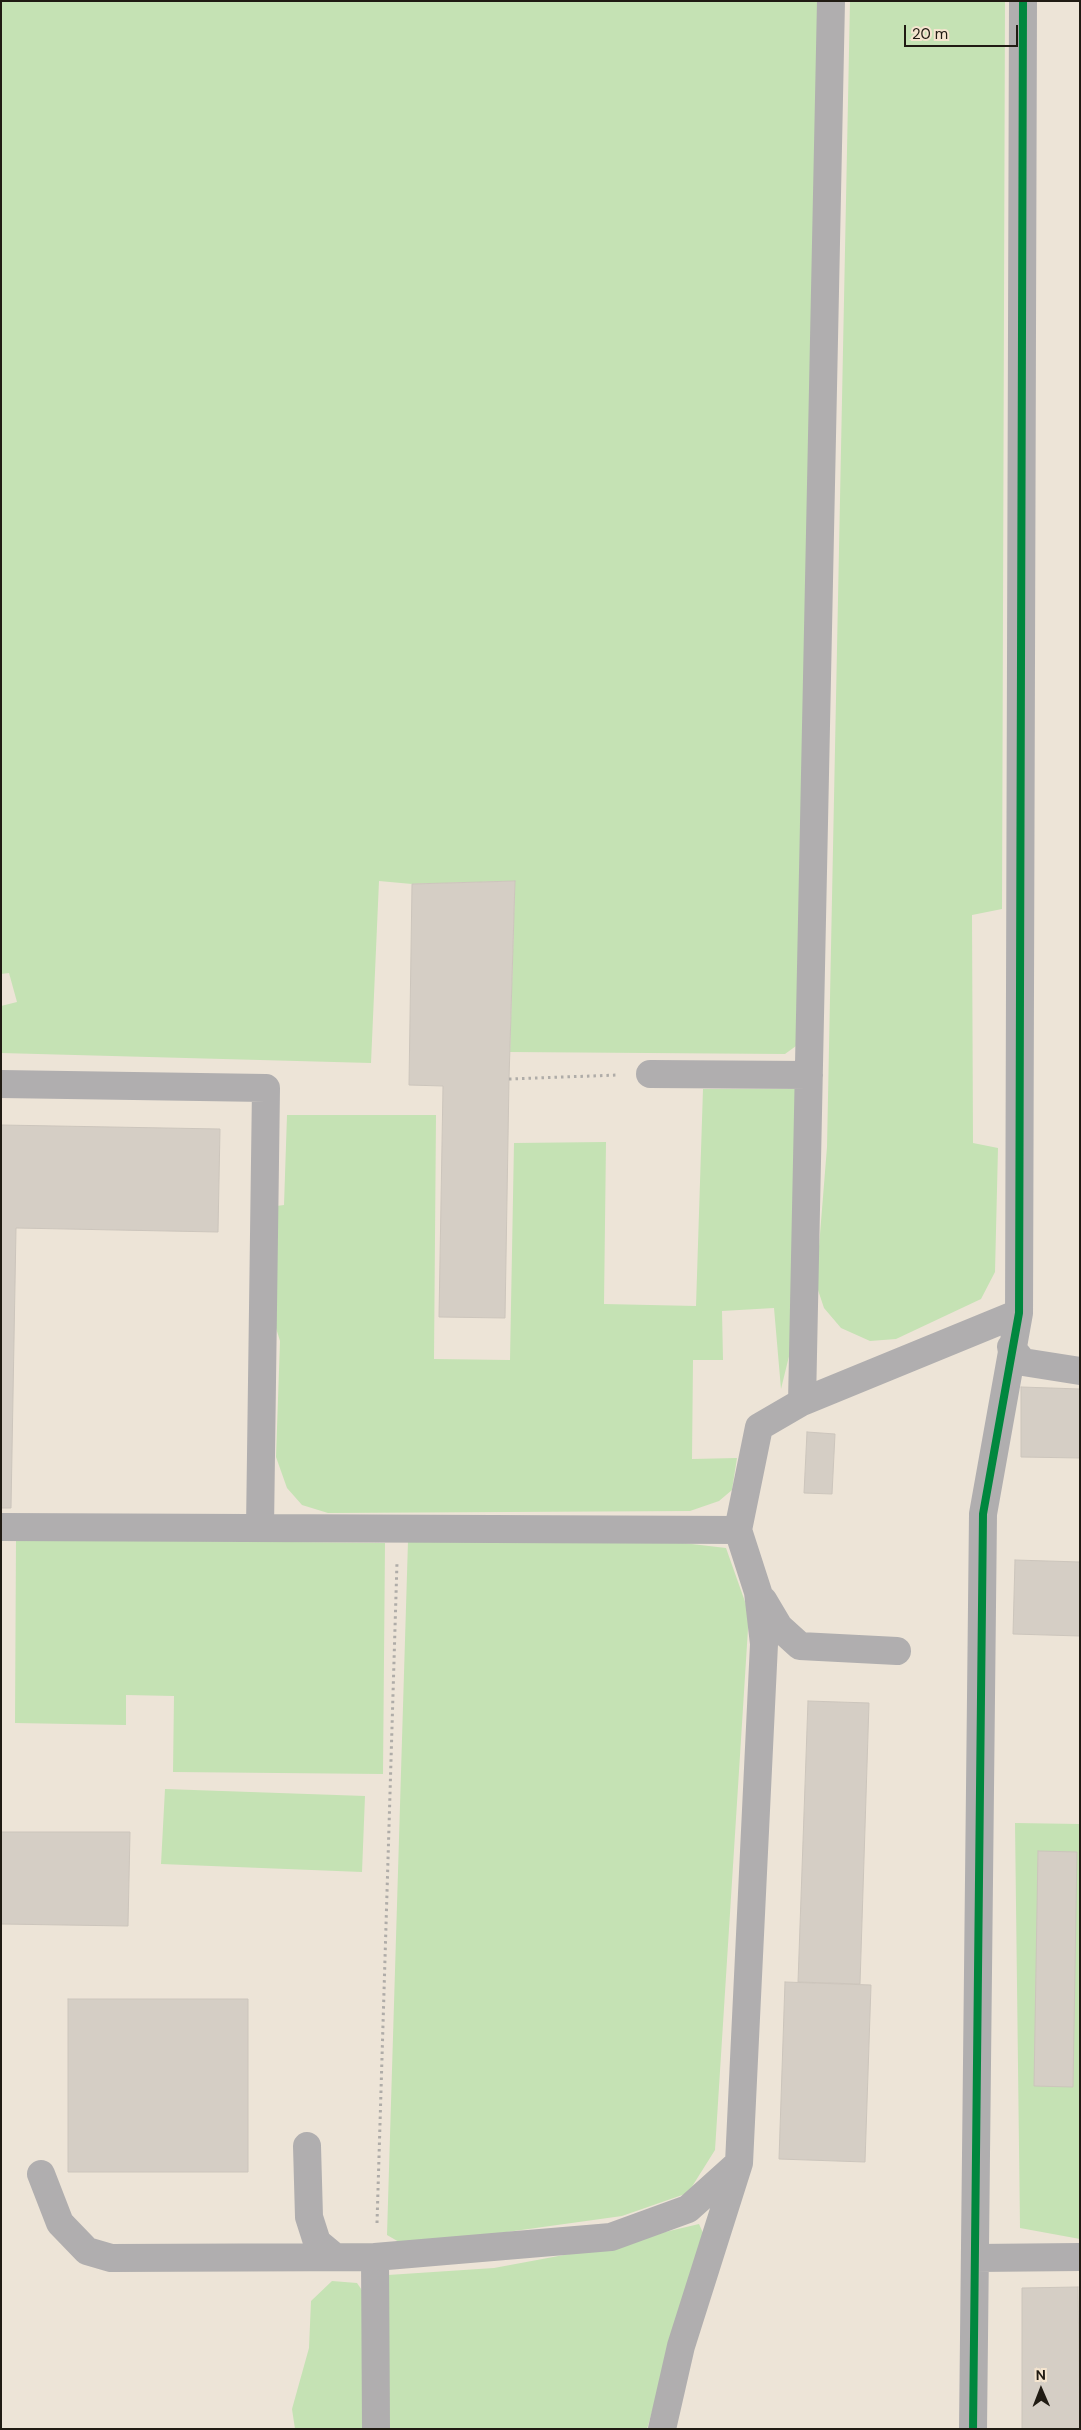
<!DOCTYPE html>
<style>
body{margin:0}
#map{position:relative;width:1081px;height:2430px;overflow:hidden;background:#ede4d7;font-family:"DM Sans",sans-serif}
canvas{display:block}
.frame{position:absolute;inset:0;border:2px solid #201b13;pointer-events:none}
.north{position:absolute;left:1016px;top:2365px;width:50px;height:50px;-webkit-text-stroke:4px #f5e5cf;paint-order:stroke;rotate:359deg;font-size:14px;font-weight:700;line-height:20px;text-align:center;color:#201b13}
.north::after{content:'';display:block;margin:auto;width:18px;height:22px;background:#201b13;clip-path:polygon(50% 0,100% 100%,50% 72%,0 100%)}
.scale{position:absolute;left:904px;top:25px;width:114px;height:22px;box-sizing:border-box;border:2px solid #201b13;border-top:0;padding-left:6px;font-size:15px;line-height:18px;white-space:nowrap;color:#201b13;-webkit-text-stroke:4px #f5e5cf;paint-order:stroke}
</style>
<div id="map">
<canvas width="1081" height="2430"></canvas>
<div class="frame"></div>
<div class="north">N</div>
<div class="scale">20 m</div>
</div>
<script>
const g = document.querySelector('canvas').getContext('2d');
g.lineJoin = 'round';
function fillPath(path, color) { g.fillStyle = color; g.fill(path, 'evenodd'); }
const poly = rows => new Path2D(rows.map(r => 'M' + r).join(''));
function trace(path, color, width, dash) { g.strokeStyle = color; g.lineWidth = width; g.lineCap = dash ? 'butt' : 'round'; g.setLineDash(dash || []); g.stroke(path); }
fillPath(poly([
 [1,1,820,1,796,1046,785,1054,510,1052,515,881,412,884,379,881,371,1063,1,1053,1,1006,17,1002,9,973,1,974],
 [850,1,1005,1,1002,909,972,915,973,1143,998,1148,995,1272,981,1299,896,1339,870,1341,841,1328,824,1308,816,1284,827,1147],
 [703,1089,799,1089,792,1344,781,1389,774,1308,722,1311,723,1360,693,1360,692,1459,737,1458,732,1490,719,1501,690,1511,328,1513,302,1505,287,1488,276,1457,280,1341,272,1315,276,1206,284,1205,287,1115,436,1115,434,1359,510,1360,514,1143,606,1142,604,1304,696,1306],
 [16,1539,385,1543,383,1774,173,1772,174,1696,126,1695,126,1725,15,1723],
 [408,1541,683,1543,726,1548,749,1613,715,2150,688,2193,622,2216,406,2246,387,2235],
 [165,1789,365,1796,362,1872,161,1864],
 [1015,1823,1080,1824,1080,2239,1020,2228],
 [699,2224,704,2235,647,2429,295,2429,292,2409,309,2348,311,2301,332,2281,357,2283,368,2299,388,2275,494,2268,580,2252]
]), '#c5e2b4');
const building = poly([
 [515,881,509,1079,505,1318,439,1317,443,1086,409,1085,412,884,515,881],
 [1,1125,220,1129,218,1232,16,1228,11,1508,1,1508,1,1125],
 [1021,1387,1080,1389,1080,1458,1021,1457,1021,1387],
 [807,1432,835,1434,832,1494,804,1493,807,1432],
 [1015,1560,1080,1562,1080,1636,1013,1634,1015,1560],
 [808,1701,869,1703,860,1984,798,1982,808,1701],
 [1,1832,130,1832,128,1926,1,1924,1,1832],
 [1038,1851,1077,1852,1073,2087,1034,2086,1038,1851],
 [785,1982,871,1985,865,2162,779,2159,785,1982],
 [68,1999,248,1999,248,2172,68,2172,68,1999],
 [1078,2287,1080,2429,1022,2429,1022,2288,1078,2287]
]);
fillPath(building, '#d5cec5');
trace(building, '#ccc5bc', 1);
trace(poly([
 [509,1079,618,1075],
 [377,2223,397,1562]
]), '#afaca8', 3, [2.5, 4]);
trace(poly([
 [650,1074,809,1075],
 [1,1084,266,1088,260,1528],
 [1011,1347,1023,1362,1080,1371],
 [802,1402,831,1],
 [1,1527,738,1530,759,1427,802,1402,1019,1313],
 [763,1600,779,1627,800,1646,897,1651],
 [307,2146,309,2217,317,2242,335,2257],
 [41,2174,60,2223,87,2251,111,2258,375,2257],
 [975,2258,1080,2257],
 [376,2429,375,2257,611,2237,688,2209,738,2164],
 [662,2429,681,2346,739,2163,764,1644,758,1592,738,1530],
 [973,2429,983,1514,1019,1313,1023,1]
]), '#b0aeaf', 28);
trace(poly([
 [973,2429,983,1514,1019,1313,1023,1]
]), '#00873e', 8);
</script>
